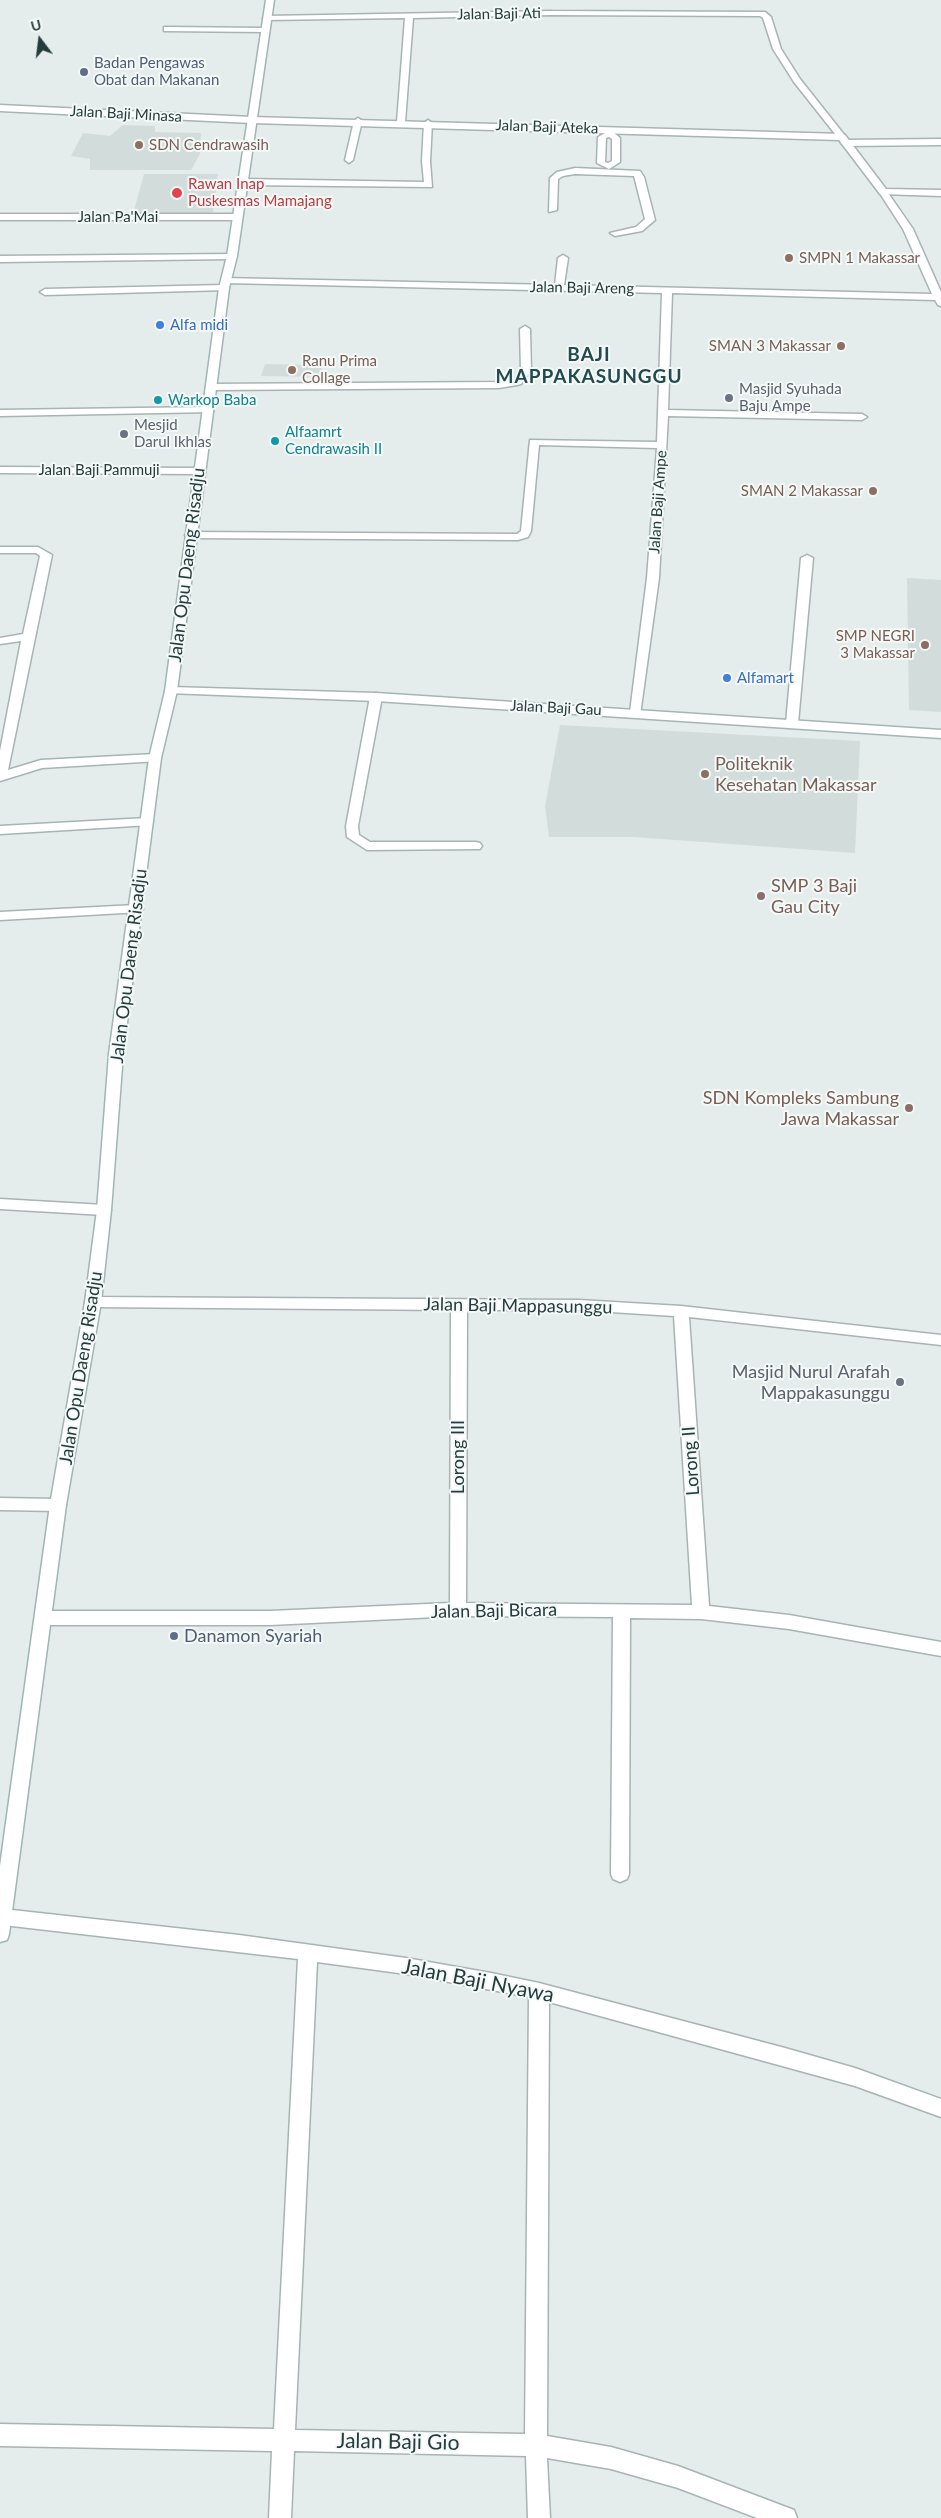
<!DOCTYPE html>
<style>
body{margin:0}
#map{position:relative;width:941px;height:2518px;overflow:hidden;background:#e4edeb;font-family:Lato,sans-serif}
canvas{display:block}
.north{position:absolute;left:15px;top:15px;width:50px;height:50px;-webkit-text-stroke:4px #f4f9f8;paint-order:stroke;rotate:345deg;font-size:14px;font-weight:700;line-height:20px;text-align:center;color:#243c3d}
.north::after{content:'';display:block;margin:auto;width:18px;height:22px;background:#243c3d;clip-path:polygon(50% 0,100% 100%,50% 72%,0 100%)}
</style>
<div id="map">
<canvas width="941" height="2518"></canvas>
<div class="north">U</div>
</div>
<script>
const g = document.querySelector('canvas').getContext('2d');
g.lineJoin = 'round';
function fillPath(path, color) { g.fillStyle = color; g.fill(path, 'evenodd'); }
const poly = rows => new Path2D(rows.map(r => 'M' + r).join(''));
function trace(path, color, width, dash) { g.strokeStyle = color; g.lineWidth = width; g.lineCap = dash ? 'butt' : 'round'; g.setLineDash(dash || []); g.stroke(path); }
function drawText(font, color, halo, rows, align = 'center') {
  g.font = font + ' Lato,sans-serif'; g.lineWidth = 4; g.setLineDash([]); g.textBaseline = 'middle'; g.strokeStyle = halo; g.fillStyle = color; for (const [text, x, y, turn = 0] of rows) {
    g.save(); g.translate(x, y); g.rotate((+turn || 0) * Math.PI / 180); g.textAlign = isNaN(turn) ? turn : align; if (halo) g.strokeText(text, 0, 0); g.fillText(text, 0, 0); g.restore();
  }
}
fillPath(poly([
 [123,125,155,126,155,132,201,133,200,154,191,170,90,170,90,159,71,156,83,133,110,136],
 [144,174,218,174,213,212,203,215,133,214],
 [265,364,322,365,320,377,261,376],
 [907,578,941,580,941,712,909,710],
 [560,725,860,741,855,853,634,837,549,837,545,806]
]), '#d2dcdb');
const minor = poly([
 [552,11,765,12,771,17,781,49,800,79,846,137,839,139,794,82,773,49,763,18,760,16,552,15,413,18,405,122,401,125,397,122,405,18,267,20,263,18,267,16,552,11],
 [167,27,265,28,269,30,265,32,164,31,164,27,167,27],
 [358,118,362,121,353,160,349,163,345,160,354,121,358,118],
 [428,120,432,123,430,161,432,187,242,185,238,182,242,179,424,182,422,161,424,123,428,120],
 [607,132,613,132,620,138,620,162,609,169,597,163,598,137,607,132],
 [609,137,612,139,612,161,608,163,605,162,606,138,609,137],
 [941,139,941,145,845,146,841,143,845,140,941,139],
 [575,168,640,171,644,177,655,220,642,231,615,236,610,233,636,227,645,219,634,176,575,174,563,176,558,179,557,210,549,212,550,178,557,172,575,168],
 [883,189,886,190,913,229,941,292,941,306,938,305,935,300,672,293,668,410,862,414,867,417,862,420,668,416,659,578,640,715,632,715,630,712,647,578,657,448,539,445,531,531,528,537,518,540,190,538,185,535,190,532,517,534,521,531,530,440,657,442,662,293,226,283,223,282,223,278,555,285,558,258,563,255,568,258,564,285,932,294,903,229,879,192,883,189],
 [0,214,237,214,242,217,237,220,0,220,0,214],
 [235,254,235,258,232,259,0,262,0,256,235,254],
 [224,285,229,288,227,290,45,295,40,292,45,289,224,285],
 [525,326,530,329,531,371,521,384,517,385,499,388,211,390,206,387,211,384,499,382,514,380,521,371,520,329,525,326],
 [209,407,213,408,213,412,0,416,0,410,209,407],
 [0,467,198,468,203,471,198,474,0,473,0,467],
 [0,547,38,547,52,555,8,770,41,760,155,754,161,758,159,761,42,768,0,781,0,751,21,641,0,644,0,638,23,634,40,556,36,553,0,553,0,547],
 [807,555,813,558,798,723,792,727,786,723,801,558,807,555],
 [376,693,382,697,358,826,359,835,370,842,476,842,480,843,482,846,480,849,367,850,347,837,346,826,370,697,376,693],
 [147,818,153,822,151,825,0,834,0,826,147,818],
 [136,905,141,906,143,909,141,912,0,920,0,912,136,905],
 [0,1199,104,1205,111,1210,104,1215,0,1209,0,1199],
 [93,1297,579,1300,681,1306,941,1335,941,1345,689,1317,709,1606,789,1615,941,1642,941,1656,789,1629,701,1619,630,1618,629,1874,627,1879,620,1882,613,1879,611,1874,613,1617,458,1616,270,1625,44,1625,38,1623,35,1618,38,1613,44,1611,270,1611,450,1603,451,1310,93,1307,88,1306,85,1302,88,1298,93,1297],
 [467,1310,579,1310,674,1316,692,1605,466,1603,467,1310],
 [0,1498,58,1499,64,1501,66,1505,64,1509,58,1511,0,1510,0,1498],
 [3,1909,239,1935,406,1958,491,1973,539,1983,785,2048,855,2068,941,2099,941,2117,855,2086,549,2002,547,2436,611,2447,678,2466,794,2510,797,2518,757,2518,678,2488,611,2469,547,2458,550,2518,528,2518,526,2456,294,2451,291,2518,269,2518,272,2451,0,2446,0,2424,274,2429,298,1959,3,1925,0,1924,0,1910,3,1909],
 [317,1962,406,1974,529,1997,525,2434,295,2430,317,1962]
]);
const tertiary = poly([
 [0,105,252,117,842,134,845,135,886,189,941,190,941,196,880,194,839,140,252,123,0,111,0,105],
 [171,687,376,693,941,730,941,738,376,701,167,693,165,691,171,687]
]);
const secondary = poly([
 [266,0,274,0,237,256,229,288,177,691,161,758,123,1054,111,1210,101,1302,66,1505,9,1934,7,1940,0,1942,0,1866,50,1505,85,1302,97,1210,109,1054,149,758,165,691,219,288,227,256,266,0]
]);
trace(minor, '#a7b4b3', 3);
trace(tertiary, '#a7b4b3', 3);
trace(secondary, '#a0b5b4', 3);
fillPath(minor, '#fff');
fillPath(tertiary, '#fff');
fillPath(secondary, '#fff');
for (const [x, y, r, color] of [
 [84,72,5,"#5c6f8a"],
 [139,145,5,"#8d6e63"],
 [177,193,6,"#e0444e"],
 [789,258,5,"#8d6e63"],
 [160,325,5,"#3f7fe0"],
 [841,346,5,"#8d6e63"],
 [292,370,5,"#8d6e63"],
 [729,398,5,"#6b7280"],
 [158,400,5,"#0f9aa8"],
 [124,434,5,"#6b7280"],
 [275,441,5,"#0f9aa8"],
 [873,491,5,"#8d6e63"],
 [925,645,5,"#8d6e63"],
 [727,678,5,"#3f7fe0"],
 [705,774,5,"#8d6e63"],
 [761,896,5,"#8d6e63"],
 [909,1108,5,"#8d6e63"],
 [900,1382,5,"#6b7280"],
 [174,1636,5,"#5c6f8a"]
]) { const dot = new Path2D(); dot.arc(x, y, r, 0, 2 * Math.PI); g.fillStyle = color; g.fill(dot); trace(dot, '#f4f9f8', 2); }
drawText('15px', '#243c3d', '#f4f9f8', [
 ["Jalan Baji Ati",499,14,-1],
 ["Jalan Baji Minasa",126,114,3],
 ["Jalan Baji Ateka",547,127,2],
 ["Jalan Pa'Mai",118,217],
 ["Jalan Baji Areng",582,288,1],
 ["Jalan Baji Pammuji",99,470],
 ["Jalan Baji Ampe",658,502,-86],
 ["Jalan Baji Gau",556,708,3]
]);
drawText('15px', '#4e5e75', '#f4f9f8', [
 ["Badan Pengawas",94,63],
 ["Obat dan Makanan",94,80]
], 'left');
drawText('15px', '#785e54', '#f4f9f8', [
 ["SDN Cendrawasih",149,145],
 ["SMPN 1 Makassar",799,258],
 ["SMAN 3 Makassar",831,346,"right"],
 ["Ranu Prima",302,361],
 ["Collage",302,378],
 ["SMAN 2 Makassar",863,491,"right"],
 ["SMP NEGRI",915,636,"right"],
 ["3 Makassar",915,653,"right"]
], 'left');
drawText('15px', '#be3a42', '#f4f9f8', [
 ["Rawan Inap",188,184],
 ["Puskesmas Mamajang",188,201]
], 'left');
drawText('15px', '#366cbe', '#f4f9f8', [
 ["Alfa midi",170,325],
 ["Alfamart",737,678]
], 'left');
drawText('15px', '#5b616d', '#f4f9f8', [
 ["Masjid Syuhada",739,389],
 ["Baju Ampe",739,406],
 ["Mesjid",134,425],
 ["Darul Ikhlas",134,442]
], 'left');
drawText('15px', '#0d838f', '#f4f9f8', [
 ["Warkop Baba",168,400],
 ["Alfaamrt",285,432],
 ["Cendrawasih II",285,449]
], 'left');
drawText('18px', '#243c3d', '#f4f9f8', [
 ["Jalan Opu Daeng Risadju",187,565,-83],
 ["Jalan Opu Daeng Risadju",129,966,-83],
 ["Jalan Baji Mappasunggu",518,1306,1],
 ["Jalan Opu Daeng Risadju",81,1368,-81],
 ["Lorong III",458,1457,-90],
 ["Lorong II",691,1461,-94],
 ["Jalan Baji Bicara",494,1611,-1]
]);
drawText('18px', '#785e54', '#f4f9f8', [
 ["Politeknik",715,764],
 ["Kesehatan Makassar",715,785],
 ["SMP 3 Baji",771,886],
 ["Gau City",771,907],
 ["SDN Kompleks Sambung",899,1098,"right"],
 ["Jawa Makassar",899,1119,"right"]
], 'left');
drawText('18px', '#5b616d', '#f4f9f8', [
 ["Masjid Nurul Arafah",890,1372],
 ["Mappakasunggu",890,1393]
], 'right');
drawText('18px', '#4e5e75', '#f4f9f8', [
 ["Danamon Syariah",184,1636]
], 'left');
g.letterSpacing = '1px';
drawText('bold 19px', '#214b4e', '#f4f9f8', [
 ["BAJI",589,355],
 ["MAPPAKASUNGGU",589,377]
]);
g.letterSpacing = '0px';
drawText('21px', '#243c3d', '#f4f9f8', [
 ["Jalan Baji Nyawa",478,1981,11],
 ["Jalan Baji Gio",398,2442,1]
]);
</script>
